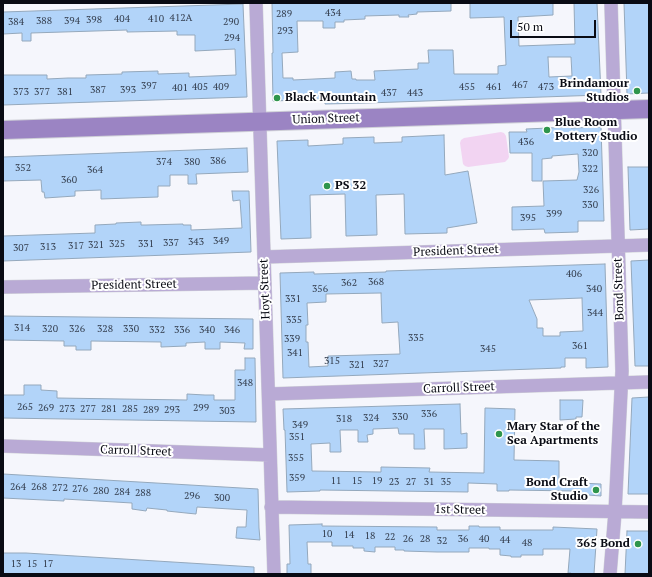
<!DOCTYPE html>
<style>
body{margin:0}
#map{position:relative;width:652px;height:577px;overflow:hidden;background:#f5f6fc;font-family:"PT Serif",serif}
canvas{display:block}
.frame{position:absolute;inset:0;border:4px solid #090b14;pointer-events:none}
.scale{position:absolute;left:510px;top:20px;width:86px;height:18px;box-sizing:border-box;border:2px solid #090b14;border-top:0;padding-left:5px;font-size:12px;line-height:14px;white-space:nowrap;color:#090b14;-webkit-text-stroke:3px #fff;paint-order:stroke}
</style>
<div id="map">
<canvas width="652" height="577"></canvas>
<div class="frame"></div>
<div class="scale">50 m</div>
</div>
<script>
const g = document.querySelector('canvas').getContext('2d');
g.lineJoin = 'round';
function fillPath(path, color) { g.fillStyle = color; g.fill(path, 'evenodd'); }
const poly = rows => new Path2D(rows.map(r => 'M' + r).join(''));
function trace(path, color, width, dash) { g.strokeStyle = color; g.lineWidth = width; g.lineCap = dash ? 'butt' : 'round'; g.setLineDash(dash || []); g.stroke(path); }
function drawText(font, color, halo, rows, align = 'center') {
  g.font = font + ' "PT Serif",serif'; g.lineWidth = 4; g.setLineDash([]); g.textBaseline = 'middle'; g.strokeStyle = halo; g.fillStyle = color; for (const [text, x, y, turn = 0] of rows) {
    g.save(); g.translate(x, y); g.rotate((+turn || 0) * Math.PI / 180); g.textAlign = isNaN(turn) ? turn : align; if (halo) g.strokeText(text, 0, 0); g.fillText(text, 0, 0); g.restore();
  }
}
fillPath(poly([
 [501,132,504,133,506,136,509,157,508,159,505,162,468,167,465,166,463,164,460,143,461,140,464,138]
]), '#f2d4f2');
const building = poly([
 [272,3,451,3,451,11,417,12,417,14,408,15,409,17,399,17,399,15,365,16,365,19,344,20,344,22,335,22,335,28,323,28,323,21,297,21,298,52,282,53,283,78,293,78,293,80,335,78,335,72,351,71,352,79,356,79,356,80,375,80,374,71,418,69,418,63,429,63,428,50,453,50,454,74,498,74,498,66,506,65,504,17,470,18,470,3,553,3,553,15,518,17,519,46,575,44,574,3,597,3,601,95,367,103,325,104,325,99,273,101,272,53,273,53,272,3],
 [548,57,571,57,572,76,549,77,548,57],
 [624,3,649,3,649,93,627,94,624,3],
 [243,4,247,97,3,105,3,75,47,75,47,79,68,78,86,78,86,75,122,74,122,72,158,71,158,74,189,73,189,77,236,75,235,49,195,51,195,35,177,35,177,31,127,32,127,30,31,33,31,41,22,41,22,33,3,34,3,12,243,4],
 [571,127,571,128,601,127,604,221,578,221,578,232,545,233,544,229,512,230,512,207,544,206,543,181,577,180,579,172,578,154,552,156,552,158,542,159,542,181,532,181,532,153,510,153,509,132,527,132,526,129,571,127],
 [444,135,445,175,468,171,477,223,447,228,447,233,405,234,404,194,376,195,377,235,346,236,345,194,310,195,311,238,281,239,277,141,308,140,308,146,343,144,343,138,374,137,374,143,402,142,402,137,444,135],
 [247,148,248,172,196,174,197,184,188,184,188,175,170,175,170,186,158,186,158,197,101,199,101,190,75,191,75,196,45,198,44,192,42,192,41,180,3,181,3,157,247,148],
 [628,167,649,167,649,229,630,230,628,167],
 [232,191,249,191,251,252,3,261,3,236,95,233,95,225,116,224,116,223,141,222,141,225,146,225,183,224,183,225,191,225,191,230,242,228,240,200,233,201,232,191],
 [649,260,649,366,635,366,631,261,649,260],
 [605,264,608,367,586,368,586,358,565,358,565,367,561,367,561,368,283,378,280,273,314,272,314,274,386,272,386,271,605,264],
 [381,293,382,323,398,322,400,354,328,356,328,366,309,367,308,342,306,342,306,325,308,325,307,303,326,302,326,294,381,293],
 [582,298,583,331,560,332,560,336,543,336,543,328,537,328,537,319,529,300,582,298],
 [3,316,253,319,253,349,244,349,245,343,220,342,220,349,205,349,205,342,186,343,186,346,161,347,161,342,91,341,91,350,76,350,76,346,64,346,64,341,3,340,3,316],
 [245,358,255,358,256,422,3,418,3,395,24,395,24,385,41,385,41,390,57,391,57,398,187,400,187,394,205,395,214,395,214,400,235,400,235,370,245,370,245,358],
 [649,397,649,494,628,494,632,398,649,397],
 [560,400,583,400,582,417,576,417,576,419,560,420,560,400],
 [460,404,461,434,467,433,467,448,444,449,444,429,424,429,425,449,414,449,414,434,399,434,398,428,373,429,373,434,367,435,368,442,358,442,358,430,340,430,341,452,330,452,330,443,311,444,312,471,381,472,381,467,430,468,429,472,484,473,485,408,515,409,514,460,559,461,559,482,601,484,601,496,575,494,575,491,509,490,509,491,497,491,497,484,468,483,468,492,320,490,320,491,287,492,285,430,284,430,283,409,460,404],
 [3,474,258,489,259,528,260,540,236,538,237,527,246,527,247,510,197,507,196,514,186,513,167,511,167,510,147,508,146,511,132,509,132,503,64,499,64,501,3,498,3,474],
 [322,524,322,526,437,527,437,530,469,530,469,526,479,526,479,527,500,527,500,530,553,530,553,527,597,529,594,574,571,574,571,573,568,573,570,549,543,549,543,555,521,555,521,557,511,557,511,556,500,555,500,549,489,549,489,548,469,548,469,552,437,552,404,551,404,550,395,550,395,547,375,547,375,552,364,551,364,548,353,548,353,546,332,546,332,542,307,542,308,564,311,564,311,574,287,574,287,564,290,564,289,525,322,524],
 [627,531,649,531,649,574,625,574,627,531],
 [3,553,26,553,254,567,254,574,3,574,3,553]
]);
fillPath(building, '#b2d4f9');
trace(building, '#94a8bc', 1);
const street = poly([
 [256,3,274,574],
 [264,257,649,245],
 [3,287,265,283],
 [269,394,649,382],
 [3,446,270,455],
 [271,507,649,512],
 [610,574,615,512,622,371,611,3]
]);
const secondary = poly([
 [3,130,649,109]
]);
trace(street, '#cfd0d7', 14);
trace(secondary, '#cfd0d7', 20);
trace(street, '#b9aad5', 13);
trace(secondary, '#9b84c3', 18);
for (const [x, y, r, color] of [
 [637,91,4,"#2f954c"],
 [277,98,4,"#2f954c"],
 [547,130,4,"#2f954c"],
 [327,186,4,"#2f954c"],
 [499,434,4,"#2f954c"],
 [596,490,4,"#2f954c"],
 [638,544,4,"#2f954c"]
]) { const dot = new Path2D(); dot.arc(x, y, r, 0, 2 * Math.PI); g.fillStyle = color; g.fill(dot); trace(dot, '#fff', 1.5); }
drawText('10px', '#333d4d', null, [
 ["434",333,13],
 ["289",284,14],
 ["412A",181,18],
 ["404",122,19],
 ["410",156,19],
 ["398",94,20],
 ["388",44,21],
 ["394",72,21],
 ["384",16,22],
 ["290",231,22],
 ["293",285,31],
 ["294",232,38],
 ["467",520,85],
 ["397",149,86],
 ["405",200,87],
 ["409",221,87],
 ["455",467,87],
 ["461",494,87],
 ["473",546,87],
 ["401",180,88],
 ["387",98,90],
 ["393",128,90],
 ["373",21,92],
 ["377",42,92],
 ["381",65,92],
 ["437",389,93],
 ["443",415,93],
 ["436",526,142],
 ["320",590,153],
 ["386",218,161],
 ["374",164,162],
 ["380",192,162],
 ["352",23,168],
 ["322",590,169],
 ["364",95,170],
 ["360",69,180],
 ["326",591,190],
 ["330",590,205],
 ["399",554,214],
 ["395",528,218],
 ["349",221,241],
 ["343",196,242],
 ["337",171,243],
 ["325",117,244],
 ["331",146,244],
 ["321",96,245],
 ["317",76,246],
 ["313",48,247],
 ["307",21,248],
 ["406",574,274],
 ["368",376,282],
 ["362",349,283],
 ["356",320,289],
 ["340",594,289],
 ["331",293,299],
 ["344",595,313],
 ["335",294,320],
 ["314",22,328],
 ["320",50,329],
 ["326",77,329],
 ["328",105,329],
 ["330",131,329],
 ["332",157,330],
 ["336",182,330],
 ["340",207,330],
 ["346",232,330],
 ["335",416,338],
 ["339",292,339],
 ["361",580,346],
 ["345",488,349],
 ["341",295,353],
 ["315",332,361],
 ["327",381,364],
 ["321",357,365],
 ["348",245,383],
 ["265",25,407],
 ["269",46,408],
 ["299",201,408],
 ["273",67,409],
 ["277",88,409],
 ["281",109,409],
 ["285",130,409],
 ["289",151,410],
 ["293",172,410],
 ["303",227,411],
 ["336",429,414],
 ["330",400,417],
 ["324",371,418],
 ["318",344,419],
 ["349",300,425],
 ["351",297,437],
 ["355",296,458],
 ["359",297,478],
 ["11",336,481],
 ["15",357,481],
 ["19",377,481],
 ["23",394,482],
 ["27",411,482],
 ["31",429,482],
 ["35",446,482],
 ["264",18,487],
 ["268",39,487],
 ["272",60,488],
 ["276",80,489],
 ["280",101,491],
 ["284",122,492],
 ["288",143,493],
 ["296",192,496],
 ["300",222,498],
 ["10",327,534],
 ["14",349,535],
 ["18",370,536],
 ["22",390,537],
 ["26",408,539],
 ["28",425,539],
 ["36",463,539],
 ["40",484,539],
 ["44",505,540],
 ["32",442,541],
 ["48",527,543],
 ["13",16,564],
 ["15",32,564],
 ["17",48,564]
]);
drawText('bold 12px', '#090b14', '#fff', [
 ["Brindamour",629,84,"right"],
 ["Studios",629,98,"right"],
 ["Black Mountain",285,98],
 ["Blue Room",555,123],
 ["Pottery Studio",555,137],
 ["PS 32",335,186],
 ["Mary Star of the",507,427],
 ["Sea Apartments",507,441],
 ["Bond Craft",588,483,"right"],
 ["Studio",588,497,"right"],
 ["365 Bond",630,544,"right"]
], 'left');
drawText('12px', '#090b14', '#fff', [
 ["Union Street",326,119,-2],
 ["President Street",456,251,-2],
 ["President Street",134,285,-1],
 ["Hoyt Street",265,289,-92],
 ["Bond Street",619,289,-92],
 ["Carroll Street",459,388,-2],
 ["Carroll Street",136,451,2],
 ["1st Street",460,510,1]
]);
</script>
